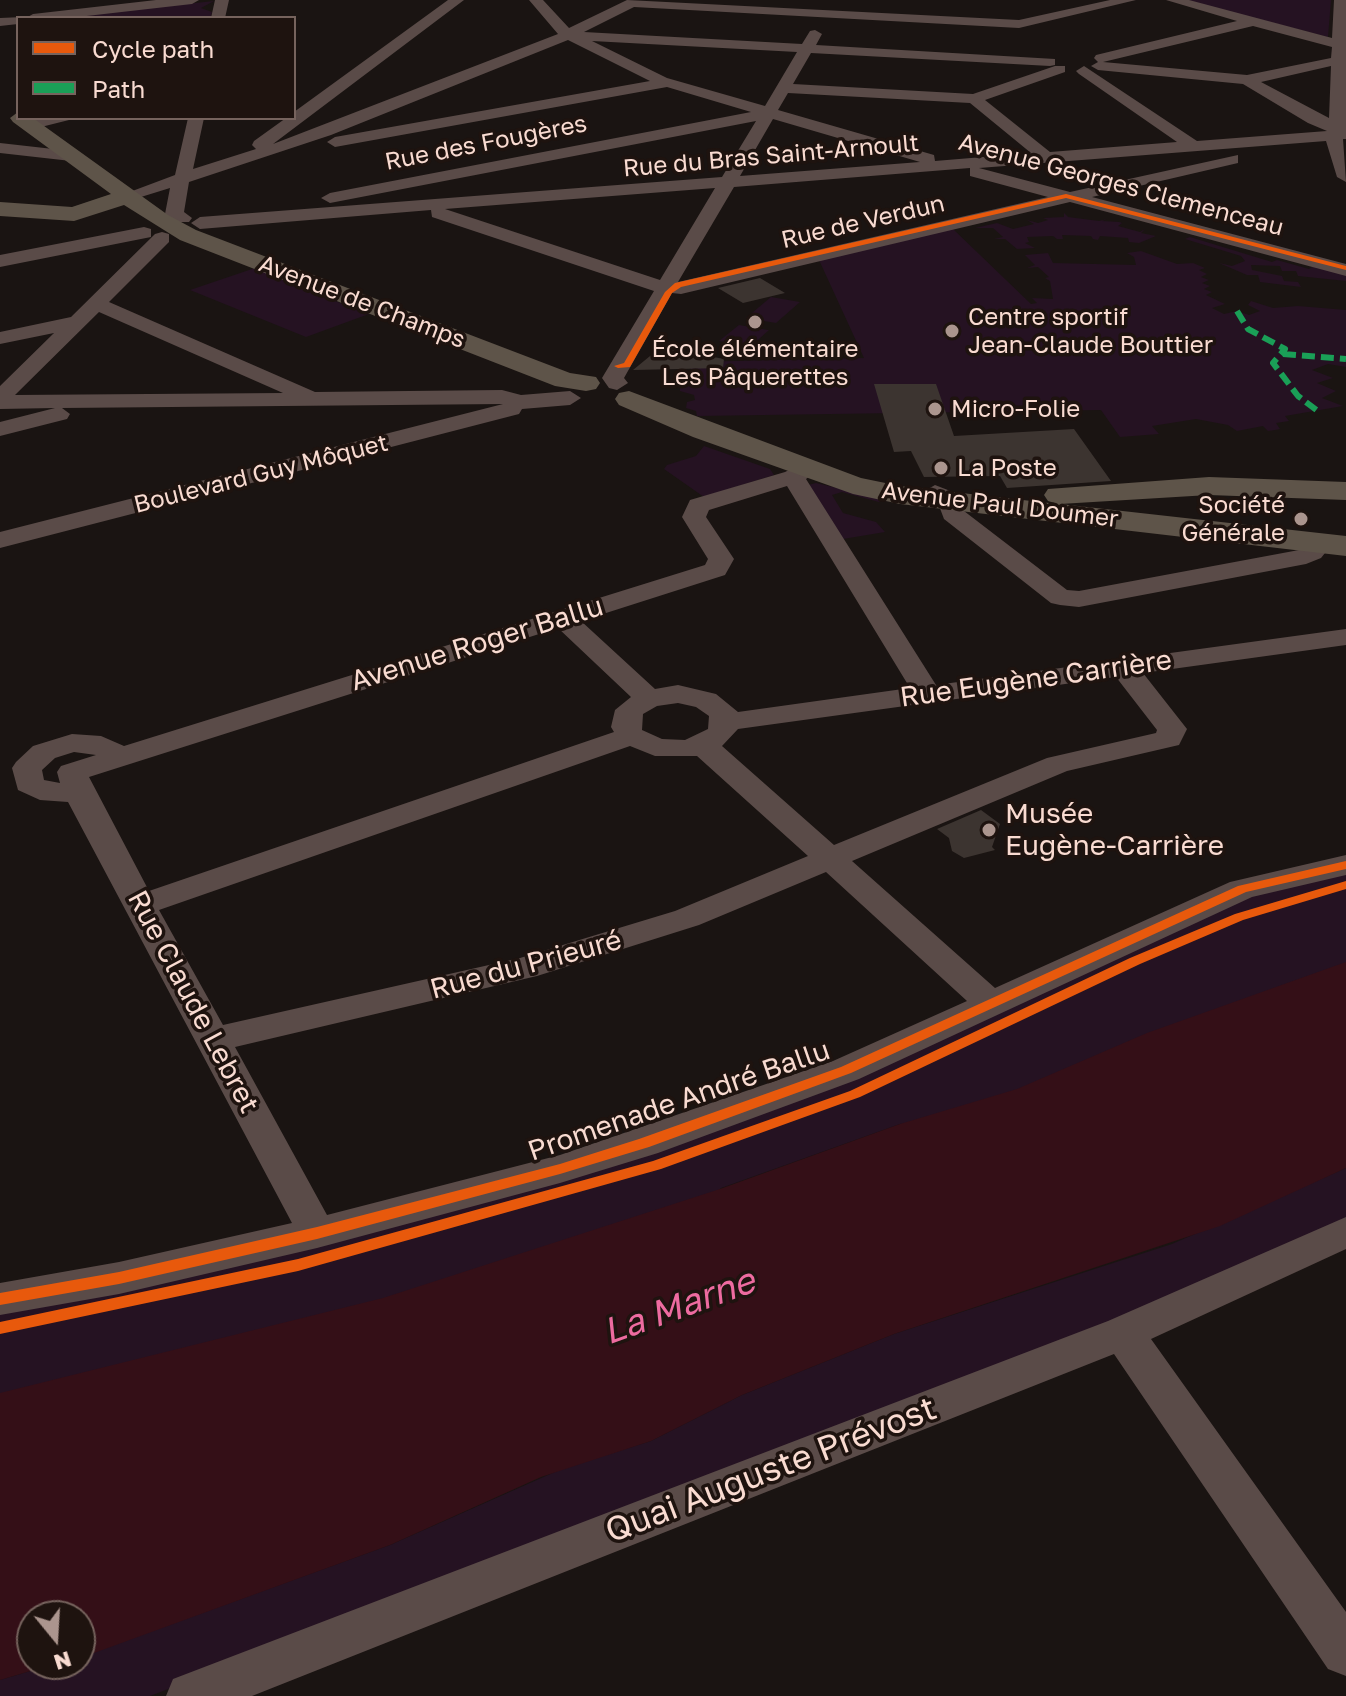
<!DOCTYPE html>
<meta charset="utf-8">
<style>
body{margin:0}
#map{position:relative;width:1346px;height:1696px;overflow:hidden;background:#1a1412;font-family:"Golos Text",sans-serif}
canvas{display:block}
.legend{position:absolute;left:16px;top:16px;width:280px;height:104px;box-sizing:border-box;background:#1e130f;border:2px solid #76635d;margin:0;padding:10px 14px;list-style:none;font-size:24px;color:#f9dbd1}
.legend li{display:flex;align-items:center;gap:16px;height:40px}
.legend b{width:40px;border:2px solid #76635d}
.north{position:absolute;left:16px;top:1600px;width:80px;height:80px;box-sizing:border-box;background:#1e130f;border:2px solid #76635d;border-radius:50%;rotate:162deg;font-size:22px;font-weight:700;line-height:32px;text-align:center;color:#f9dbd1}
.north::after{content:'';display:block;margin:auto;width:28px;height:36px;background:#ab958e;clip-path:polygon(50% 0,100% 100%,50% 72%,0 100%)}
</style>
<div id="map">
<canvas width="1346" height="1696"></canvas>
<ul class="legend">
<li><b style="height:10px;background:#e8590c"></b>Cycle path</li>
<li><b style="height:10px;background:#1a9f57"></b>Path</li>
</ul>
<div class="north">N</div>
</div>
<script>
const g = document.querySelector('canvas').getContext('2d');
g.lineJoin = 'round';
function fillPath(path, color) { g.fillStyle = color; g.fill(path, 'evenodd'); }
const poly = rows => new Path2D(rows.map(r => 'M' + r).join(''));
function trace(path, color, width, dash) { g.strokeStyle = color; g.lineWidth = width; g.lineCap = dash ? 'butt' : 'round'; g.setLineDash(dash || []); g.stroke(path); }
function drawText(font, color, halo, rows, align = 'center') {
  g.font = font + ' "Golos Text",sans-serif'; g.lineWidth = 7; g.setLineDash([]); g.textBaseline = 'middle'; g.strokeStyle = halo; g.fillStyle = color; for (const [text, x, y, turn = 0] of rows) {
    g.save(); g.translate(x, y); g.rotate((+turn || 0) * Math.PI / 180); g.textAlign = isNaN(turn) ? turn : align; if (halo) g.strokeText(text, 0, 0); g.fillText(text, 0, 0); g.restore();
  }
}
fillPath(poly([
 [1183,0,1331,0,1328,37],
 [214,1,201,8,212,12,211,16,195,18,64,17],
 [1064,213,1068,217,1099,221,1107,219,1102,221,1119,222,1122,223,1118,226,1140,232,1145,229,1141,233,1156,236,1139,243,1129,242,1128,238,1100,236,1098,240,1093,239,1091,236,1062,235,1063,239,1057,239,1053,236,1027,237,1029,242,1025,243,1035,248,1017,249,1005,239,994,239,1003,237,993,228,975,228,997,223,1013,229,1034,224,1027,220,1038,223,1048,220,1043,218,1064,217],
 [953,229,1031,304,1037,303,1032,298,1053,299,1050,281,1045,278,1049,277,1038,267,1027,268,1035,265,1025,255,1048,253,1053,263,1136,265,1134,257,1127,253,1141,251,1177,264,1193,263,1205,268,1199,270,1207,274,1201,277,1209,280,1202,283,1210,286,1204,289,1212,292,1206,295,1225,304,1212,308,1224,314,1237,311,1249,315,1260,311,1248,305,1251,301,1273,308,1298,306,1346,310,1346,367,1328,364,1312,370,1333,378,1317,383,1336,391,1322,398,1343,406,1285,416,1289,421,1276,423,1280,429,1275,430,1268,431,1263,426,1237,431,1228,425,1196,419,1152,426,1159,434,1120,437,1101,410,697,416,696,411,686,408,687,402,695,400,694,395,680,391,680,384,693,386,690,362,864,358,819,260],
 [1190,237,1272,262,1277,260,1309,269,1315,265,1346,273,1346,281,1298,276,1296,271,1282,271,1280,266,1251,265,1252,270,1282,276,1284,281,1298,282,1301,287,1260,282,1258,275,1247,275,1219,263,1232,266,1245,261,1241,256,1185,239],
 [255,268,301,288,369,314,306,337,190,290],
 [771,297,800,302,776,323,746,318],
 [739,325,768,330,769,330,750,347,719,341],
 [704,446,770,469,774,475,704,497,664,469,667,465,696,456],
 [816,483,883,499,879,502,842,492,832,495,843,513,876,522,885,532,843,539,808,485],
 [1346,869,1346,963,949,1120,900,1124,721,1188,714,1195,464,1279,0,1413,0,1309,521,1189,1249,892],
 [1346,1168,1346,1222,1116,1324,150,1696,0,1696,0,1680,54,1664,80,1664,80,1657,390,1545,564,1468,651,1441,742,1395,894,1334,1172,1244]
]), '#251222');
fillPath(poly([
 [1346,962,1346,1168,1220,1226,894,1334,742,1395,651,1441,541,1477,390,1545,94,1653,80,1657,80,1616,32,1616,32,1664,54,1664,0,1680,0,1393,383,1298,720,1189,900,1124,1017,1089,1147,1033]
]), '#340f17');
fillPath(poly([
 [760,278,785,293,743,303,718,288],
 [661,347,724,359,723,368,633,370],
 [874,384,936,384,954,436,1074,429,1111,481,1007,488,1000,476,924,477,911,451,894,452],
 [981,810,1000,824,992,847,995,850,964,858,952,851,949,838,937,829]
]), '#3c3430');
fillPath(poly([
 [156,0,199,0,192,4,69,18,26,18,33,14,156,0],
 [215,0,229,0,225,18,211,18,215,0],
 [448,0,464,0,273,144,558,34,529,0,543,0,569,28,627,0,1019,20,1110,0,1136,0,1019,28,634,7,584,32,802,44,810,31,815,30,822,34,816,45,1055,59,1055,65,1050,66,811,53,793,84,973,94,1055,66,1065,66,1065,72,985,100,1050,152,1177,142,1079,74,1076,71,1084,66,1197,141,1327,131,1308,123,1243,84,1098,70,1091,66,1098,62,1094,58,1096,55,1237,21,1166,0,1189,0,1332,38,1334,0,1346,0,1346,139,1343,139,1346,182,1337,177,1326,141,979,168,1070,192,1238,155,1238,163,1092,197,1346,264,1346,276,1070,202,681,294,672,293,624,378,628,383,617,390,609,388,602,378,654,291,432,217,431,210,200,229,191,223,200,217,722,177,756,121,330,203,321,198,330,193,751,112,667,87,335,147,327,142,335,137,650,81,568,40,331,135,189,182,184,212,192,218,189,222,177,222,165,214,170,188,128,201,119,196,175,175,188,118,204,118,193,169,256,149,252,145,254,141,286,118,294,118,294,112,448,0],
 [1253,26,1332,47,1331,58,1247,75,1103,62,1253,26],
 [592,41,797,52,765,106,667,78,592,41],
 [1331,66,1329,118,1261,82,1331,66],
 [788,93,970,103,1031,153,935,161,934,155,778,110,788,93],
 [773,119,920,162,740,176,773,119],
 [970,168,970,176,1048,197,678,282,734,187,970,168],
 [715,188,660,280,445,209,715,188],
 [23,17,18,18,18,24,0,26,0,18,23,17],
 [41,118,77,118,29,130,21,125,41,118],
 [0,143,71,151,79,156,71,161,0,153,0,143],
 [144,227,151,229,151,237,0,267,0,255,144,227],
 [162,232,169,234,169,242,109,302,315,392,502,390,521,395,570,391,581,398,570,405,522,409,519,414,0,548,0,532,503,404,62,408,70,414,67,419,0,436,0,422,55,408,0,409,0,386,54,333,0,344,0,332,71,317,155,234,162,232],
 [99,312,283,393,15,395,99,312],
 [809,460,821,467,806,479,936,685,1346,629,1346,645,1143,673,1187,729,1179,745,1067,771,852,861,995,988,1230,882,1346,855,1346,875,1252,897,859,1079,658,1153,560,1183,317,1248,119,1294,0,1315,0,1283,119,1262,292,1223,68,802,40,800,18,790,12,768,16,762,33,746,72,734,101,736,124,746,705,565,708,559,682,517,690,500,785,472,809,460],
 [787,486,910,688,738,712,716,694,678,685,655,689,581,621,725,575,734,559,706,517,709,510,787,486],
 [558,628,631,697,615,710,611,727,614,732,149,891,89,777,558,628],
 [1116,677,1157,730,1156,733,1047,758,834,845,722,746,738,729,1116,677],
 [678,703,696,707,709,716,708,729,685,740,662,739,642,730,643,714,657,706,678,703],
 [630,746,655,756,697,756,808,856,675,911,520,958,223,1025,159,910,630,746],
 [74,752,96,755,61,766,57,772,60,783,44,780,42,770,55,758,74,752],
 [826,872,967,1001,833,1061,560,1155,327,1215,235,1047,537,976,699,925,826,872],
 [935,485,958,494,964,511,1067,590,1079,591,1299,550,1303,537,1312,534,1325,542,1325,553,1321,558,1306,564,1079,607,1060,605,1051,603,944,519,938,503,923,492,935,485],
 [1346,1217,1346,1249,1151,1339,1346,1612,1346,1676,1328,1669,1114,1354,252,1696,166,1696,173,1679,1108,1321,1346,1217]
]), '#5a4b48');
fillPath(poly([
 [18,112,18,118,33,118,168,215,196,230,570,373,596,377,600,383,596,389,586,391,555,386,180,240,124,205,74,221,0,216,0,202,72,207,111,194,13,122,10,118,18,112],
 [629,391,861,478,900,486,1058,504,1048,501,1044,495,1048,489,1209,477,1346,482,1346,500,1209,495,1060,504,1346,536,1346,556,900,504,853,494,693,437,619,405,615,399,619,393,629,391]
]), '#5e5449');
trace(poly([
 [1237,311,1248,329,1285,349,1273,363,1298,396,1319,412],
 [1283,354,1346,359]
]), '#1a9f57', 6, [13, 6]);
fillPath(poly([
 [1066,194,1346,266,1346,270,1066,198,681,287,672,293,630,367,618,368,614,366,624,363,665,292,675,283,1066,194],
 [1346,861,1346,869,1246,892,851,1073,649,1147,560,1174,317,1239,119,1284,0,1305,0,1293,119,1272,317,1227,560,1164,639,1139,841,1067,1238,886,1346,861],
 [1346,881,1346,889,1243,920,1140,964,860,1097,661,1169,298,1271,0,1334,0,1322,298,1259,653,1161,850,1091,1130,958,1235,914,1346,881]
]), '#e8590c');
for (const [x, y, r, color] of [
 [755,322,8,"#ab958e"],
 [952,331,8,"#ab958e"],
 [935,409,8,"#ab958e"],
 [941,468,8,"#ab958e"],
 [1301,519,8,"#ab958e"],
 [989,830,8,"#ab958e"]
]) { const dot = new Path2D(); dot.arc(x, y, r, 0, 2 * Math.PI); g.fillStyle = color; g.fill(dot); trace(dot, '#1e130f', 3); }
drawText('24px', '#f9dbd1', '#1e130f', [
 ["Rue des Fougères",486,143,-11],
 ["Rue du Bras Saint-Arnoult",771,156,-5],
 ["Avenue Georges Clemenceau",1121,185,15],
 ["Rue de Verdun",863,222,-13],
 ["Avenue de Champs",362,302,21],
 ["Boulevard Guy Môquet",261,474,-14],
 ["Avenue Paul Doumer",1000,505,7]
]);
drawText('24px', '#f9dbd1', '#1e130f', [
 ["Centre sportif",968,317],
 ["Jean-Claude Bouttier",968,345],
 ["École élémentaire",755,349,"center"],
 ["Les Pâquerettes",755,377,"center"],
 ["Micro-Folie",951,409],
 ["La Poste",957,468],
 ["Société",1285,505,"right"],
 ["Générale",1285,533,"right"]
], 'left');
drawText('28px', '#f9dbd1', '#1e130f', [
 ["Avenue Roger Ballu",477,644,-17],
 ["Rue Eugène Carrière",1036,679,-8],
 ["Rue du Prieuré",526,965,-15],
 ["Rue Claude Lebret",193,1002,62],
 ["Promenade André Ballu",679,1101,-19]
]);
drawText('28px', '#f9dbd1', '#1e130f', [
 ["Musée",1005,814],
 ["Eugène-Carrière",1005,846]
], 'left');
drawText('34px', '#f9dbd1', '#1e130f', [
 ["Quai Auguste Prévost",771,1470,-21]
]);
drawText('italic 36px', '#ed6ba0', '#1e130f', [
 ["La Marne",679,1307,-20]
]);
</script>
